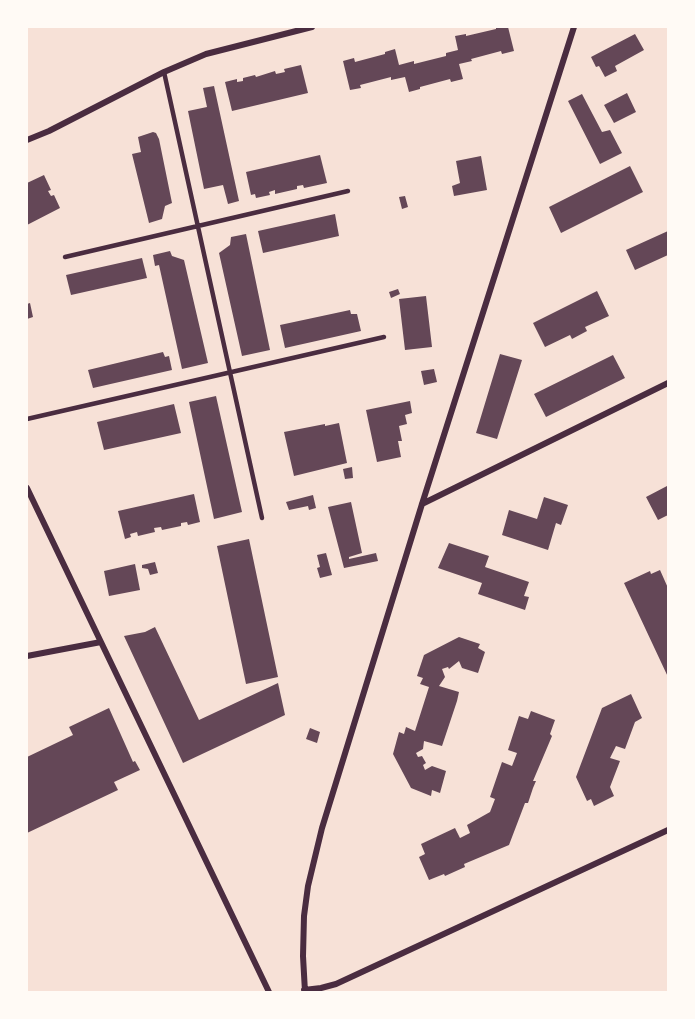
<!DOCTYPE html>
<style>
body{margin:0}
#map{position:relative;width:695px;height:1019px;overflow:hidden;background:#f7e1d7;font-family:"Golos Text",sans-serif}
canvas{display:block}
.frame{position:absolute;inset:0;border:28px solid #fffaf5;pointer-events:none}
</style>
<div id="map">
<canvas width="695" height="1019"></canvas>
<div class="frame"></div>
</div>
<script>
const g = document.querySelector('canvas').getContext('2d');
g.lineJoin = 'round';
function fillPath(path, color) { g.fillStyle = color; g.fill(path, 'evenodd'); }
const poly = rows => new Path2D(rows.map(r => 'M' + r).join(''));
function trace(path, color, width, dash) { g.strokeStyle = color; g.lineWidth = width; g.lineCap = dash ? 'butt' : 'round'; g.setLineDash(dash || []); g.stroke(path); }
fillPath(poly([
 [496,27,508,27,514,51,502,54,501,51,471,59,472,61,459,64,463,79,451,82,450,79,420,87,420,89,409,92,405,77,391,80,391,77,360,85,361,88,350,90,343,61,354,58,355,62,385,54,385,52,395,49,399,65,414,61,414,64,446,56,446,53,458,50,455,36,466,34,466,36,496,29],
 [635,34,644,50,615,66,617,71,605,77,599,66,596,67,591,57],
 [301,65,308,93,232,111,225,82,237,79,237,82,243,81,243,78,255,75,256,77,275,71,276,74,285,72,284,69],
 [214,86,239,201,228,204,223,185,204,189,188,111,207,107,203,88],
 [627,93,636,112,614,123,604,105],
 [582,94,602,132,610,130,622,153,600,164,568,101],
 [153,132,156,133,159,139,172,203,165,206,162,219,149,223,132,154,141,152,138,137],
 [320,155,327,183,304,188,303,185,297,186,297,189,275,194,275,190,269,192,270,195,256,198,255,194,251,195,246,172],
 [481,156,487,190,454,196,452,186,460,183,456,161],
 [630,166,643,192,561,233,549,207],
 [44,175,51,190,48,191,51,196,54,195,60,208,27,225,27,183],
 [405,196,408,207,402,209,399,197],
 [335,214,339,236,263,253,258,231],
 [668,231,668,255,635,270,626,250],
 [246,234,270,350,242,356,219,253,230,245,231,237],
 [170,251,172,256,184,260,208,363,182,369,159,265,155,266,153,255],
 [142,258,147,278,71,295,66,275],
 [398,289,400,294,391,298,389,292],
 [597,291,609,316,585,327,587,331,572,339,570,335,545,347,533,323],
 [426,296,432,347,405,350,399,299],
 [30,303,33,317,27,319,27,304],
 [350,310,351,314,357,314,361,331,285,348,280,325],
 [163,352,165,357,169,356,172,370,93,388,88,370],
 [500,354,522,360,497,439,476,433],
 [613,355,625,378,546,417,534,394],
 [434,369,437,382,424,385,421,371],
 [216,396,242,512,214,519,189,402],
 [410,401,412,413,405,415,407,424,399,426,402,441,398,441,401,457,377,462,366,410],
 [174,404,181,433,104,450,97,422],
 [339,423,347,463,294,476,284,432,325,424,325,426],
 [352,467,353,478,345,479,343,469],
 [667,486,668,515,658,520,646,497],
 [194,494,200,522,188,525,187,522,181,523,181,526,162,530,161,527,154,528,155,532,138,536,137,532,130,534,131,537,125,539,118,511],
 [313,495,316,508,309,510,308,506,289,510,286,502],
 [544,497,568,505,561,525,556,523,548,550,502,535,509,510,537,519],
 [351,502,362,553,349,557,349,559,376,553,378,561,344,568,328,507],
 [249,539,278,677,246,684,217,546],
 [449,543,489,556,485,567,529,582,524,596,529,597,525,610,478,594,482,583,438,568],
 [326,553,332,575,320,578,317,568,320,567,317,555],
 [155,562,158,573,150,575,148,569,142,568,142,565],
 [135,564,140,590,109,596,104,571],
 [660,570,668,588,668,677,624,583,650,571,651,574],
 [155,627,199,720,278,683,285,715,183,763,124,636,145,632],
 [459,637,480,644,478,648,485,652,478,673,462,668,459,661,449,669,448,667,442,669,445,677,439,686,459,692,457,701,442,746,424,741,423,749,416,753,418,757,422,756,426,763,423,765,425,770,432,766,446,771,440,793,432,790,431,796,411,788,393,754,399,732,404,734,406,727,415,731,429,687,420,684,423,678,417,676,424,655],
 [631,694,642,718,635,722,625,749,616,746,610,758,620,761,610,787,614,796,594,806,591,799,587,801,576,777,602,708],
 [109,708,133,762,135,761,140,770,114,782,118,790,27,833,27,757,73,735,69,727],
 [531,711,555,720,550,734,552,736,533,781,536,781,533,788,528,803,525,803,509,845,464,864,465,867,445,876,444,874,429,880,419,857,425,854,421,844,455,828,460,838,470,833,467,825,490,812,495,799,490,797,502,762,512,766,517,753,508,750,519,716,528,719],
 [310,728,320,732,317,743,306,739]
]), '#644757');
trace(poly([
 [164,72,262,518],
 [65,257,348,191],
 [27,419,384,337]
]), '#4a2c40', 4.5);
trace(poly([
 [27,140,49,131,164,72,206,54,312,27],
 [27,488,269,992],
 [422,504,668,383],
 [27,656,101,642],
 [304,990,321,988,336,984,668,830],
 [305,992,303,956,304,916,308,886,322,828,422,504,574,27]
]), '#4a2c40', 6);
</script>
